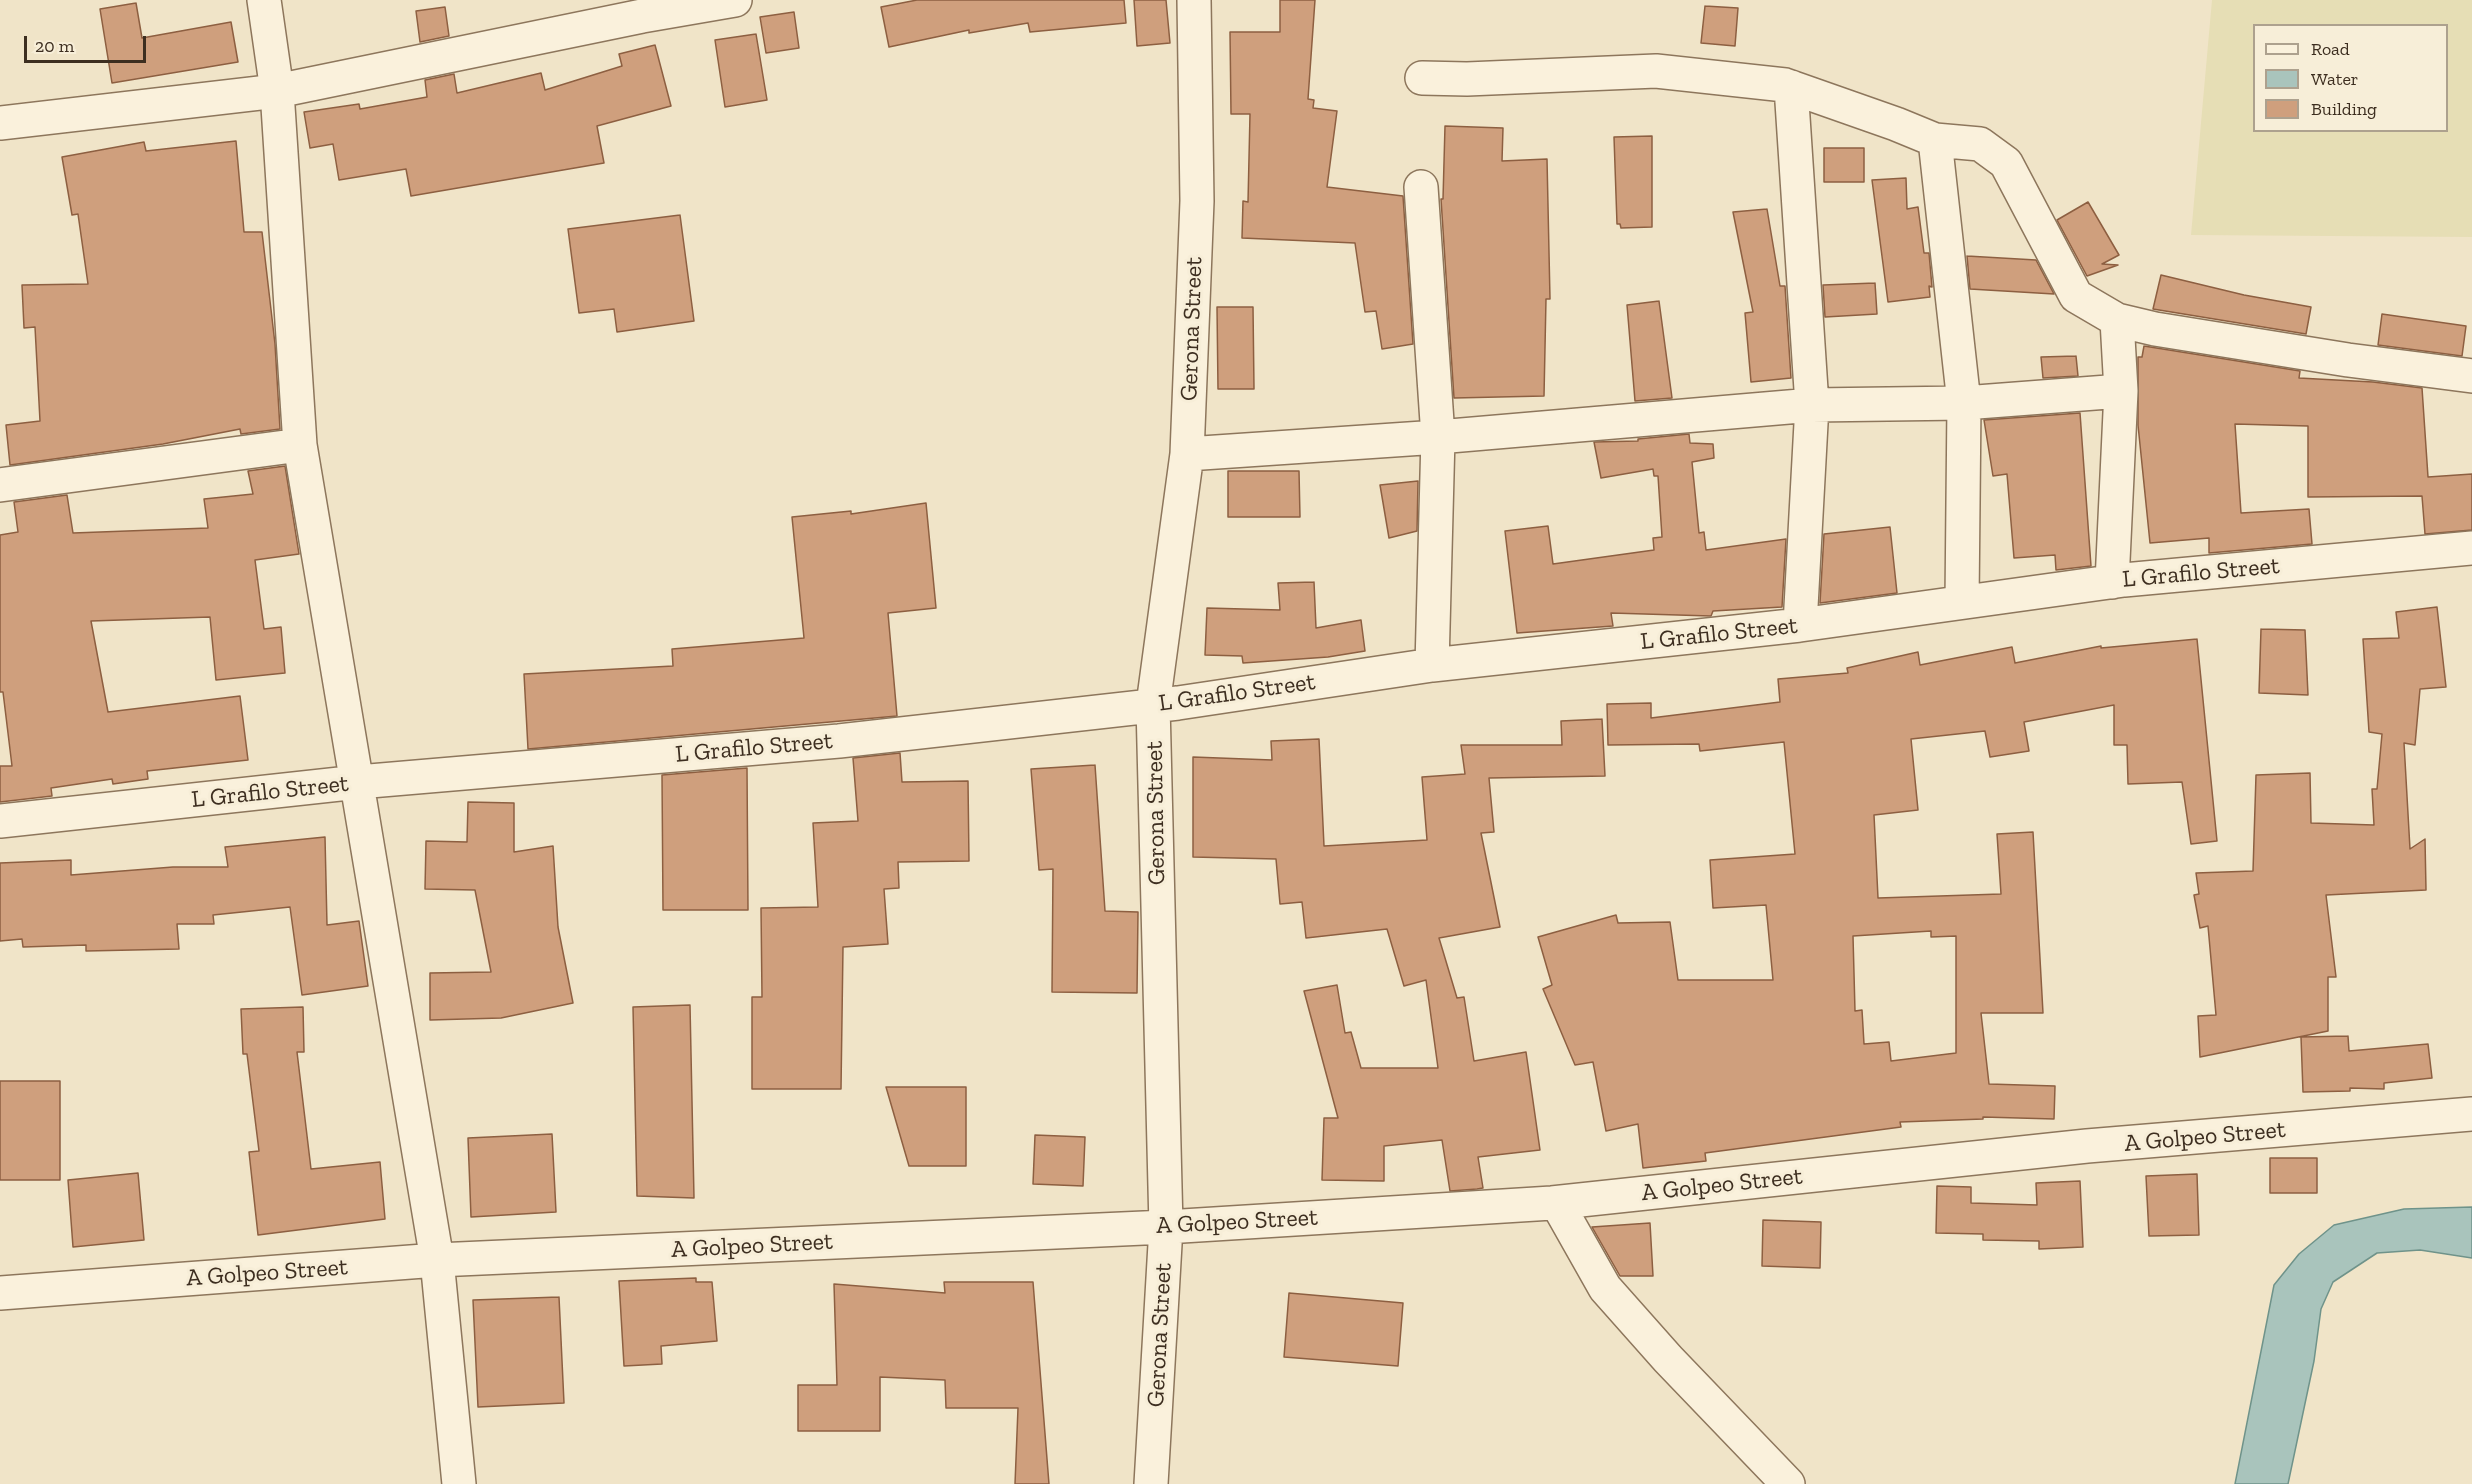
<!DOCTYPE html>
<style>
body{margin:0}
#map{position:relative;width:2472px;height:1484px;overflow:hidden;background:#f0e4c8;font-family:"Zilla Slab",serif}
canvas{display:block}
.legend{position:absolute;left:2253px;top:24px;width:195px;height:108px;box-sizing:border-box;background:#f7eed8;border:2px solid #ada18e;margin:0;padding:8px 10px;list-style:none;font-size:18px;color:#3d2e20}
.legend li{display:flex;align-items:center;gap:12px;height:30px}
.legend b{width:30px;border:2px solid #ada18e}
.scale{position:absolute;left:24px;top:36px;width:122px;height:27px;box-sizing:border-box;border:3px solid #3d2e20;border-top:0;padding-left:8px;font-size:18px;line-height:21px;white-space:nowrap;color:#3d2e20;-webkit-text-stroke:4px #f7eed8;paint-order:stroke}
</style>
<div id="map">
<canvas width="2472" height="1484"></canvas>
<ul class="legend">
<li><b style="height:8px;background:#faf1dc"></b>Road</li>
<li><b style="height:16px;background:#a9c4bc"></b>Water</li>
<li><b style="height:16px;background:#cf9f7d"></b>Building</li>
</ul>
<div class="scale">20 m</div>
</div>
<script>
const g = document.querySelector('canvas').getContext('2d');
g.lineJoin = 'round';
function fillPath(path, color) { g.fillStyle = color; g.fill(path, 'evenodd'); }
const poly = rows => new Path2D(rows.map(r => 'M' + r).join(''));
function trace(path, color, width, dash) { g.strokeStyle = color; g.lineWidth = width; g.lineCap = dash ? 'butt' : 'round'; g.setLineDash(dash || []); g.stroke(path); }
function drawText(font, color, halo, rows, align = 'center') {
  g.font = font + ' "Zilla Slab",serif'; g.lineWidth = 6; g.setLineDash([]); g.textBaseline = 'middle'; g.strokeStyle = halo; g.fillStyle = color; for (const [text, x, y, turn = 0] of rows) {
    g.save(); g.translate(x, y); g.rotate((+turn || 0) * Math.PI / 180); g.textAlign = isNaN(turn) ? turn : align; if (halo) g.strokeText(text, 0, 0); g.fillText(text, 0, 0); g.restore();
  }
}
fillPath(poly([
 [2212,0,2472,0,2472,237,2191,235],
 [2254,26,2446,26,2446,130,2254,130]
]), '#e6deb5');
const water = poly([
 [2472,1207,2472,1258,2420,1250,2377,1253,2333,1282,2321,1309,2314,1361,2288,1484,2235,1484,2274,1285,2299,1254,2334,1225,2404,1209,2472,1207]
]);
fillPath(water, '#a9c4bc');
trace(water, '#6f938a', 1.5);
const building = poly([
 [917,0,1124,0,1126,23,1030,32,1028,23,969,33,969,30,889,47,881,7,917,0],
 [1134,0,1166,0,1170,43,1137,46,1134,0],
 [1280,0,1315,0,1308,99,1314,100,1313,108,1337,111,1327,187,1403,196,1413,344,1382,349,1376,311,1365,312,1355,243,1242,238,1243,201,1248,202,1250,114,1231,114,1230,32,1280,32,1280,0],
 [136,3,142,38,231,22,238,62,112,83,100,9,136,3],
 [1705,6,1738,8,1735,46,1701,43,1705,6],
 [445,7,449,36,420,42,416,11,445,7],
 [794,12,799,48,766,53,760,17,794,12],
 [756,34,767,100,725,107,715,40,756,34],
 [655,45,671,106,597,126,604,163,411,196,406,169,339,180,333,144,310,148,304,112,359,104,360,109,427,97,425,80,454,74,457,93,541,73,545,90,622,66,619,54,655,45],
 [1445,126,1503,128,1502,161,1547,159,1550,299,1546,299,1544,396,1454,398,1441,199,1443,199,1445,126],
 [1652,136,1652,227,1621,228,1620,224,1617,224,1614,137,1652,136],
 [236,141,244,232,262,232,275,344,280,429,241,434,240,429,163,444,10,465,6,425,40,421,35,327,24,328,22,285,88,284,78,214,72,215,62,157,144,142,146,151,236,141],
 [1824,148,1864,148,1864,182,1824,182,1824,148],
 [1906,178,1907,209,1918,207,1924,253,1929,253,1932,287,1929,286,1930,297,1888,302,1872,180,1906,178],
 [2088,202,2119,255,2102,264,2118,265,2087,276,2057,220,2088,202],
 [1767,209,1780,286,1785,286,1791,378,1751,382,1745,313,1753,312,1733,212,1767,209],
 [680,215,694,321,617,332,614,309,579,313,568,229,680,215],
 [1967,256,2036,260,2054,294,1970,289,1967,256],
 [2161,275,2244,295,2311,307,2306,334,2153,309,2161,275],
 [1875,283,1877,314,1825,317,1823,285,1875,283],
 [1659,301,1672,398,1635,401,1627,305,1659,301],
 [1217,307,1253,307,1254,389,1218,389,1217,307],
 [2382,314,2466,326,2462,356,2378,345,2382,314],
 [2144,346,2300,371,2299,378,2373,382,2422,388,2428,477,2472,474,2472,530,2425,534,2422,496,2308,497,2308,426,2235,424,2241,513,2309,509,2312,544,2209,553,2209,538,2150,543,2138,425,2138,357,2142,357,2144,346],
 [2076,356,2078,376,2043,378,2041,357,2076,356],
 [2080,413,2091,566,2056,570,2055,555,2014,558,2007,474,1993,476,1984,420,2080,413],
 [1689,434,1690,443,1713,444,1714,458,1692,462,1699,533,1704,532,1706,550,1786,539,1782,607,1713,611,1711,616,1611,613,1613,626,1517,633,1505,531,1548,526,1553,564,1654,550,1653,538,1662,537,1658,476,1654,476,1653,469,1601,478,1594,442,1638,441,1638,439,1689,434],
 [285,466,299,554,255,560,264,629,281,627,285,673,216,680,210,617,91,621,108,712,240,696,248,760,147,771,148,779,113,784,112,779,51,788,52,796,0,802,0,766,12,766,3,692,0,692,0,535,18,532,14,502,67,495,73,533,208,528,204,499,253,494,248,471,285,466],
 [1228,471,1299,471,1300,517,1228,517,1228,471],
 [1418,481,1417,531,1389,538,1380,485,1418,481],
 [926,503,936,608,888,613,897,716,528,749,524,674,673,666,672,649,804,638,792,517,851,511,851,514,926,503],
 [1890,527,1897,593,1820,603,1824,534,1890,527],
 [1314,582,1316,628,1361,620,1365,651,1328,657,1243,663,1242,656,1205,655,1207,608,1280,610,1278,583,1314,582],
 [2437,607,2446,687,2420,689,2415,745,2404,743,2410,849,2425,839,2426,890,2326,895,2336,977,2328,977,2328,1031,2200,1057,2198,1016,2216,1015,2208,926,2200,928,2194,895,2199,894,2196,873,2253,871,2256,775,2310,773,2311,823,2374,825,2372,789,2377,789,2382,734,2369,732,2363,639,2399,638,2396,612,2437,607],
 [2261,629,2305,630,2308,695,2259,693,2261,629],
 [2197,639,2217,841,2191,844,2182,782,2128,784,2127,745,2114,745,2114,705,2024,722,2029,751,1990,757,1985,731,1911,739,1918,810,1874,815,1878,898,2001,894,1997,834,2033,832,2043,1013,1981,1013,1989,1084,2055,1086,2054,1119,1983,1117,1983,1119,1900,1122,1901,1127,1705,1153,1706,1161,1643,1168,1638,1124,1606,1131,1593,1062,1575,1065,1543,989,1552,985,1538,937,1616,915,1618,923,1670,922,1678,980,1773,980,1766,905,1713,908,1710,860,1795,854,1784,742,1700,751,1699,744,1608,745,1607,704,1651,703,1651,718,1780,702,1778,679,1848,673,1847,668,1918,652,1920,665,2012,647,2015,663,2101,646,2101,648,2197,639],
 [1931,931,1931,937,1956,936,1956,1053,1891,1061,1889,1042,1864,1044,1862,1010,1855,1011,1853,936,1931,931],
 [1602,719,1605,776,1489,778,1494,832,1481,833,1500,927,1439,938,1457,998,1464,997,1474,1061,1526,1052,1540,1150,1478,1157,1483,1188,1477,1189,1450,1191,1442,1140,1384,1146,1384,1181,1322,1180,1324,1118,1338,1118,1304,991,1337,985,1345,1033,1351,1032,1361,1068,1438,1068,1426,980,1404,986,1387,929,1306,938,1302,902,1280,904,1276,859,1193,857,1193,757,1272,760,1271,741,1319,739,1324,846,1427,840,1422,777,1465,774,1461,745,1562,745,1561,721,1602,719],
 [900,753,902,782,968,781,969,861,898,862,899,888,884,889,888,944,843,947,841,1089,752,1089,752,997,762,997,761,908,818,907,813,823,858,821,853,758,900,753],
 [1095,765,1105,911,1138,912,1137,993,1052,992,1053,869,1039,870,1031,769,1095,765],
 [747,768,748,910,663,910,662,775,747,768],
 [468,802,514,803,514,852,553,846,558,927,573,1003,501,1018,430,1020,430,973,491,972,475,890,425,889,426,841,467,842,468,802],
 [325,837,327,925,359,921,368,986,302,995,290,907,213,915,214,924,177,924,179,949,86,951,86,945,23,947,22,939,0,941,0,863,71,860,71,875,173,867,228,867,225,847,325,837],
 [690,1005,694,1198,637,1196,633,1007,690,1005],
 [303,1007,304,1052,297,1052,311,1169,380,1162,385,1219,258,1235,249,1152,259,1151,247,1054,243,1054,241,1009,303,1007],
 [2348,1036,2349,1051,2428,1044,2432,1078,2384,1083,2384,1089,2350,1088,2350,1091,2303,1092,2301,1037,2348,1036],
 [0,1081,60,1081,60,1180,0,1180,0,1081],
 [886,1087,966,1087,966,1166,909,1166,886,1087],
 [552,1134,556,1212,471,1217,468,1138,552,1134],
 [1035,1135,1085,1137,1083,1186,1033,1184,1035,1135],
 [2270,1158,2317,1158,2317,1193,2270,1193,2270,1158],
 [138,1173,144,1240,73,1247,68,1180,138,1173],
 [2197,1174,2199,1235,2149,1236,2146,1176,2197,1174],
 [2080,1181,2083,1247,2039,1249,2039,1241,1983,1240,1983,1234,1936,1233,1937,1186,1971,1187,1971,1203,2037,1205,2036,1183,2080,1181],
 [1763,1220,1821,1222,1820,1268,1762,1266,1763,1220],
 [1650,1223,1653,1276,1620,1276,1592,1227,1650,1223],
 [696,1278,696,1282,712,1282,717,1341,661,1346,662,1364,624,1366,619,1281,696,1278],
 [944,1282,1033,1282,1049,1484,1015,1484,1018,1408,946,1408,945,1380,880,1377,880,1431,798,1431,798,1385,837,1385,834,1284,945,1293,944,1282],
 [1289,1293,1403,1303,1398,1366,1284,1357,1289,1293],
 [559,1297,564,1403,478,1407,473,1300,559,1297]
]);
fillPath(building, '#cf9f7d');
trace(building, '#8d5f41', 1.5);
const minor = poly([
 [264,0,277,91,300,445,437,1260,459,1484],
 [1422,78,1467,79,1656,71,1785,85,1896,124,1935,140,1964,403,1962,602],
 [1791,87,1812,405,1800,625],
 [0,123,277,91,642,16,735,0],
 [1935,140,1980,144,2006,163,2076,296,2117,320,2155,329,2348,360,2472,376],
 [1421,187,1438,437,1432,665],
 [2117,320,2121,391],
 [1187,454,1438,437,1812,405,1964,403,2121,391,2112,582],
 [0,485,300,445],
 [0,821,358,782,839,741,1178,703,1432,665,1800,625,2124,580,2472,548],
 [1557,1203,1605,1288,1668,1359,1788,1484],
 [0,1293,437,1260,1166,1227,1552,1203,2087,1146,2472,1114],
 [1151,1484,1166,1227,1153,705,1187,454,1197,201,1194,0]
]);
trace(minor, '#8d765c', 36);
trace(minor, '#faf1dc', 33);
drawText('24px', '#3d2e20', '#f7eed8', [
 ["Gerona Street",1192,329,-88],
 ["L Grafilo Street",2201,573,-5],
 ["L Grafilo Street",1719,634,-6],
 ["L Grafilo Street",1237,693,-8],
 ["L Grafilo Street",754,748,-5],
 ["L Grafilo Street",270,792,-6],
 ["Gerona Street",1156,813,-91],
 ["A Golpeo Street",2205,1137,-5],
 ["A Golpeo Street",1722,1185,-6],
 ["A Golpeo Street",1237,1222,-3],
 ["A Golpeo Street",752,1246,-3],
 ["A Golpeo Street",267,1273,-4],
 ["Gerona Street",1160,1335,-87]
]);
</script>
